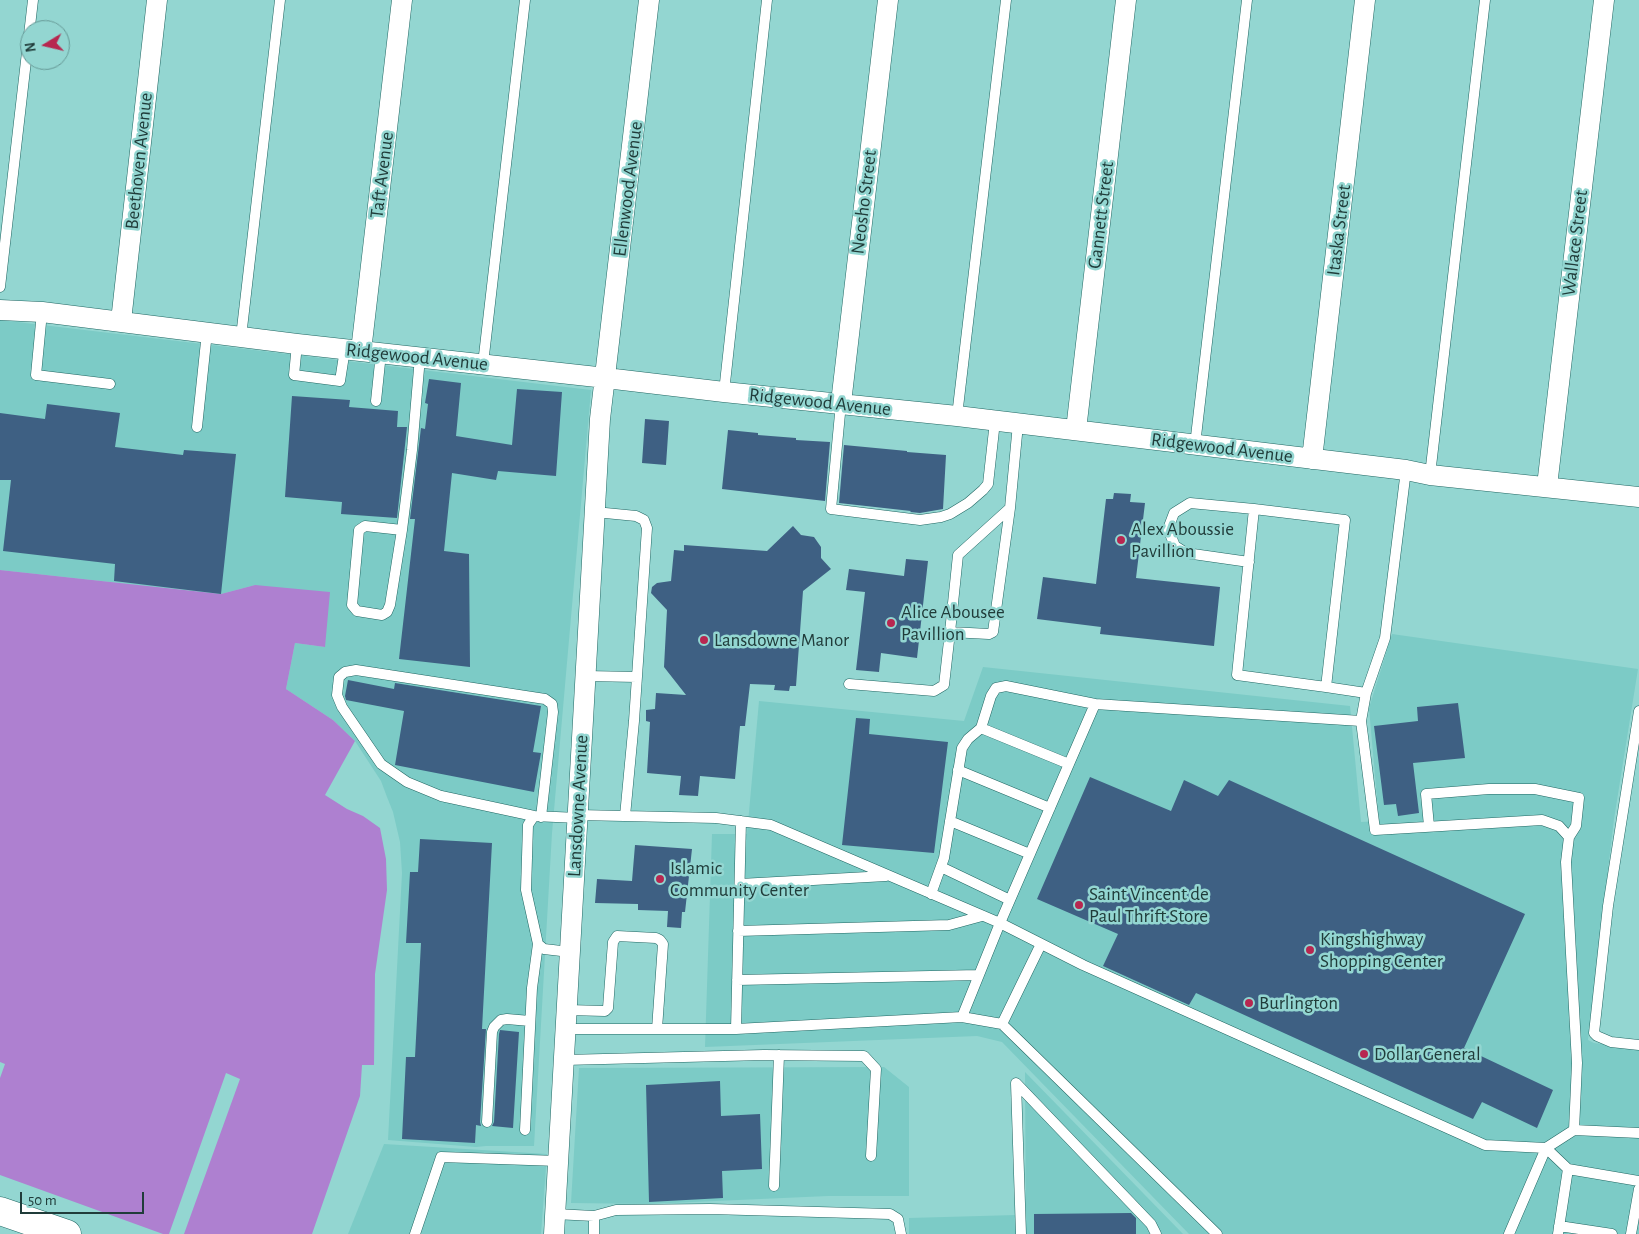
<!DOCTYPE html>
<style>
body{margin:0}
#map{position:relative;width:1639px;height:1234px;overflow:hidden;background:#93d6d1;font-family:"Alegreya Sans",sans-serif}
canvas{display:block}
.north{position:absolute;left:20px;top:20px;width:50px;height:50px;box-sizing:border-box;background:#93d6d1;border:1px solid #659895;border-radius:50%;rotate:261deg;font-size:14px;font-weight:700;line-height:20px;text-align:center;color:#203c3a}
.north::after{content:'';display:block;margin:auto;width:18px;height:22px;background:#b72750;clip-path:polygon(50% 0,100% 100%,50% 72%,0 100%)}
.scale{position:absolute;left:20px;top:1192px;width:124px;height:22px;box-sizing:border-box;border:2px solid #203c3a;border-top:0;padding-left:6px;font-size:15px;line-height:18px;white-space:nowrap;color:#203c3a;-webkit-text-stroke:4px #93d6d1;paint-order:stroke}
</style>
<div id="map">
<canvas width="1639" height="1234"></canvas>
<div class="north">N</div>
<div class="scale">50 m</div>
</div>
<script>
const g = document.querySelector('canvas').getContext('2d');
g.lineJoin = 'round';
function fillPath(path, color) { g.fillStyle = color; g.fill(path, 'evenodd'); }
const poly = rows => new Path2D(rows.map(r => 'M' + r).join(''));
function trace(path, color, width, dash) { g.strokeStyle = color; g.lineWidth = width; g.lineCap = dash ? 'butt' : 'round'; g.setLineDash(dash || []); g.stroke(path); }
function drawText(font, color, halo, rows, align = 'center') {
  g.font = font + ' "Alegreya Sans",sans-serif'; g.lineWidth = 5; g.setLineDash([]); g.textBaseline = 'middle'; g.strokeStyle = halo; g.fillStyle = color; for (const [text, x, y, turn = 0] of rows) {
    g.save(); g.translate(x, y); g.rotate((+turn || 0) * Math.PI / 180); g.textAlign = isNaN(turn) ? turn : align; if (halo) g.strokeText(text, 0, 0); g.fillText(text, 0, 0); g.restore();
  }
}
fillPath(poly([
 [0,320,591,390,552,833,534,1146,486,1146,476,1147,388,1140,402,873,400,842,393,812,387,797,381,781,355,741,333,720,286,689,295,643,325,647,255,585,221,594,0,570],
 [1392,634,1638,669,1614,819,1588,1040,1594,1043,1639,1049,1639,1234,1189,1234,1002,1042,977,1036,705,1047,712,834,747,834,759,701,964,721,983,667,1350,706,1361,822,1379,821,1369,708],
 [884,1067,909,1087,909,1196,828,1196,648,1204,571,1203,579,1068],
 [1025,1072,1183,1234,1026,1234],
 [384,1144,547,1154,541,1234,348,1234],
 [1016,1215,1016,1234,909,1234,909,1218]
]), '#7ccbc6');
fillPath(poly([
 [0,570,221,594,255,585,330,592,325,647,295,643,286,689,333,720,355,741,325,795,347,809,363,816,380,828,386,859,387,890,375,974,374,1065,362,1065,360,1096,312,1234,184,1234,240,1079,226,1073,169,1234,163,1234,0,1175,0,1078,5,1064,0,1062]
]), '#ae80d0');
fillPath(poly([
 [429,379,461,383,456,436,512,445,517,389,562,392,556,476,498,471,496,480,452,473,444,551,469,554,470,667,399,659,415,519,410,519,421,428,425,429,428,404,425,403],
 [292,396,350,400,349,407,398,411,397,427,407,427,397,518,341,514,342,502,285,497],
 [47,404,120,413,115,447,183,455,184,450,236,454,221,594,114,581,115,564,3,551,11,480,0,480,0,413,45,419],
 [645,419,669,421,666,465,642,463],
 [728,430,758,433,758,435,796,438,796,440,830,442,825,501,722,489],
 [844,445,907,451,907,452,946,455,943,509,920,513,910,512,911,511,839,503],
 [1114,493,1131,494,1130,502,1145,503,1136,578,1220,587,1214,646,1100,634,1101,627,1037,619,1043,577,1096,584,1106,499,1113,499],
 [793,526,801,535,814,537,821,547,821,558,831,569,803,591,796,686,790,686,789,691,774,690,775,685,750,684,745,726,740,726,735,779,700,776,698,796,679,795,681,776,647,773,650,722,646,721,646,710,655,709,656,693,686,695,664,667,667,610,651,593,652,587,657,583,671,581,674,550,684,551,684,545,767,551],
 [906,559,928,561,917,658,881,653,879,672,856,670,865,592,846,590,849,569,904,576],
 [348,680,394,689,395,683,541,706,533,752,541,753,534,792,395,765,404,711,346,700,345,696],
 [1458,703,1465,758,1413,763,1419,813,1398,816,1396,804,1384,805,1374,726,1418,721,1417,707],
 [856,718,870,719,869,734,948,742,934,853,842,845],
 [1090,777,1171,811,1184,780,1218,796,1229,780,1525,914,1464,1048,1553,1090,1537,1128,1482,1102,1473,1119,1196,993,1189,1005,1103,966,1118,934,1037,899],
 [420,839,492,843,482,1029,486,1029,480,1122,481,1126,476,1125,475,1143,402,1139,406,1057,415,1057,421,943,406,943,410,872,418,872],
 [635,845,692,849,685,912,682,912,681,928,667,927,668,911,638,910,638,904,595,903,597,879,632,881],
 [500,1030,519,1032,513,1128,492,1126,494,1122,499,1034],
 [720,1081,721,1116,760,1114,762,1169,722,1171,723,1198,649,1202,646,1085],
 [1131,1213,1136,1218,1136,1234,1034,1234,1034,1214]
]), '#3e6083');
const service = poly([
 [0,287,33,0],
 [42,312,36,375,110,384],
 [241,337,280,0],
 [297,344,294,375,340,381,345,349],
 [483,364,525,0],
 [724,392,767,0],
 [376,401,381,353],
 [841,403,831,509,920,520,941,517,950,514,968,503,983,490,988,484,995,421],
 [957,416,1006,0],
 [197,427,207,332],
 [1195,445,1247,0],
 [1430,475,1485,0],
 [1010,508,993,632,989,634,950,632,958,555,1010,508,1018,424],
 [595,512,636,516,644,520,647,528,634,721,625,816],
 [402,530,365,526,359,530,352,605,357,611,382,615,387,612,390,605,402,530,412,450,420,357],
 [1249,562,1186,553,1175,546,1168,529,1174,513,1190,503,1254,509],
 [586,676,637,677],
 [849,684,934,691,944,685,950,632],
 [1326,687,1345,520,1254,509,1237,675,1326,687,1366,693],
 [1639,711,1608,906,1594,1033,1597,1036,1611,1042,1639,1045],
 [1361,721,1375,830,1542,820,1559,826,1569,837,1566,862,1577,1063,1574,1130,1639,1133],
 [981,728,1069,764],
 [958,770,1050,808],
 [578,815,716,818,771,825,1000,923,1083,965,1485,1145,1546,1148,1574,1130],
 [534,816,441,796,407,782,381,764,342,707,337,695,339,677,345,672,356,670,545,699,552,704,553,712,541,817],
 [950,821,1030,854],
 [1429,826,1426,794,1489,789,1535,789,1579,798,1576,826,1569,837],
 [941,867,1010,900],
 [740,884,886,876],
 [931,894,944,858,962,748,968,739,981,728,991,696,996,688,1006,686,1095,704],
 [738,931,949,925,982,916],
 [570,952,544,949,538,944,526,890,528,825,534,816,578,818],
 [737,980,979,975],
 [567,1010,605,1011,608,1008,613,942,617,936,656,938,660,940,663,944,657,1029],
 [962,1017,1000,923,1095,704,1361,721,1366,693,1385,638,1406,470],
 [1002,1024,1041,944],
 [565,1029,736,1029,962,1017,1002,1024,1217,1234],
 [736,1029,741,821],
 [564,1060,764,1055,864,1056,876,1069,871,1156],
 [487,1122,492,1032,494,1027,501,1020,507,1019,530,1021],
 [525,1130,532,988,538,944],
 [774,1186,779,1055],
 [555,1214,594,1216,616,1210,710,1209,890,1214,898,1219,901,1234],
 [1559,1226,1612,1234],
 [415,1234,441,1157,558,1161],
 [594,1234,594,1216],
 [1021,1234,1016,1083,1151,1224,1156,1234],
 [1509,1234,1546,1148,1568,1169,1639,1181],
 [1558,1234,1568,1169],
 [1631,1234,1639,1189]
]);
const minor = poly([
 [0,310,42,312,297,344,606,378,724,392,957,416,1406,470,1430,475,1639,497],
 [121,321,157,0],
 [361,351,402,0],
 [841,403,888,0],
 [1076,430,1126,0],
 [1312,459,1365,0],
 [1547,486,1604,0],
 [554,1234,600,419,649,0]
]);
const primary = poly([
 [0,1211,67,1234]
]);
trace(service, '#216763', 11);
trace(minor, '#216763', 21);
trace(primary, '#216763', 29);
trace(service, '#fff', 10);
trace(minor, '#fff', 20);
trace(primary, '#fff', 28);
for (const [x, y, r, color] of [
 [1121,540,5,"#b72750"],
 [891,623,5,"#b72750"],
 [704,640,5,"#b72750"],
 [660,879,5,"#b72750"],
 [1079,905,5,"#b72750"],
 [1310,950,5,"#b72750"],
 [1249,1003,5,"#b72750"],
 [1364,1054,5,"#b72750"]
]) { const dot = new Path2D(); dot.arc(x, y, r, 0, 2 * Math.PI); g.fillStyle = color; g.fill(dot); trace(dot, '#93d6d1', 2); }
drawText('19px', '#203c3a', '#93d6d1', [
 ["Beethoven Avenue",139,161,-84],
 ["Taft Avenue",382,175,-83],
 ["Ellenwood Avenue",628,189,-83],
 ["Neosho Street",864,202,-83],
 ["Gannett Street",1101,215,-83],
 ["Itaska Street",1339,230,-83],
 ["Wallace Street",1575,243,-83],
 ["Ridgewood Avenue",417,357,6],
 ["Ridgewood Avenue",820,402,6],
 ["Ridgewood Avenue",1222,448,7],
 ["Lansdowne Avenue",578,806,-87]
]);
drawText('19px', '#203c3a', '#93d6d1', [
 ["Alex Aboussie",1131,529],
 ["Pavillion",1131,551],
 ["Alice Abousee",901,612],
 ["Pavillion",901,634],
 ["Lansdowne Manor",714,640],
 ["Islamic",670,868],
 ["Community Center",670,890],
 ["Saint Vincent de",1089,894],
 ["Paul Thrift Store",1089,916],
 ["Kingshighway",1320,939],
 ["Shopping Center",1320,961],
 ["Burlington",1259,1003],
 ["Dollar General",1374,1054]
], 'left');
</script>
